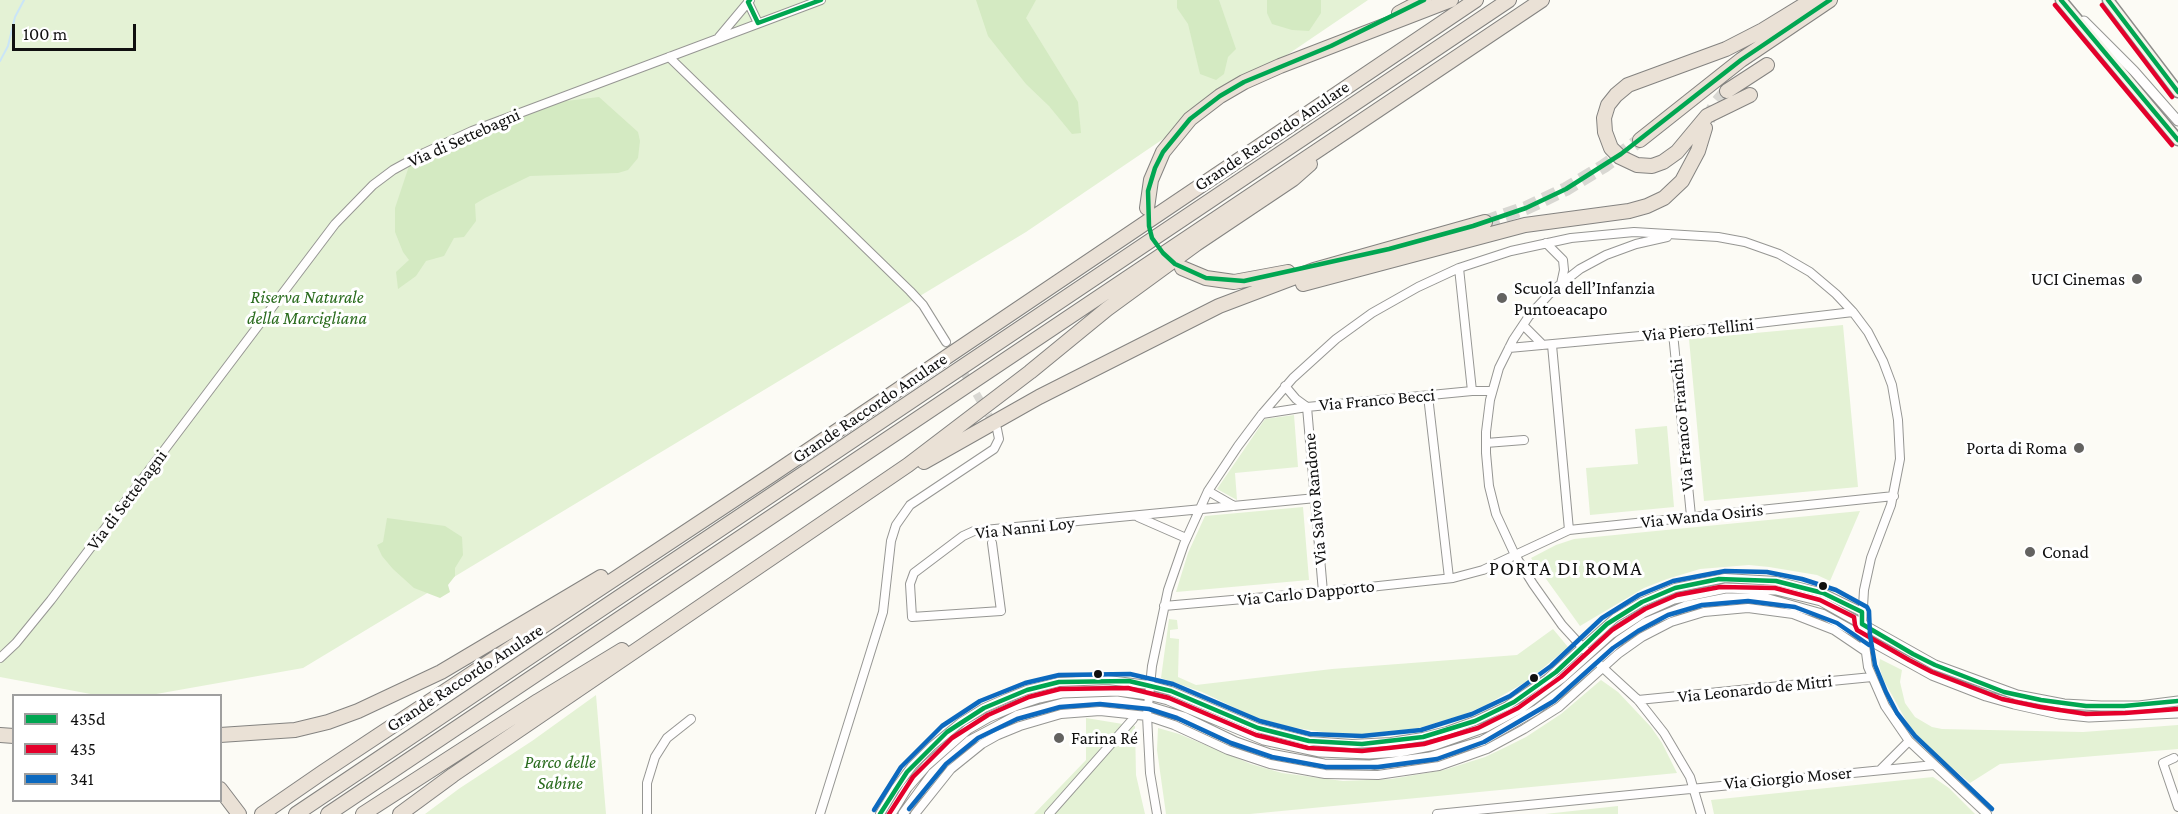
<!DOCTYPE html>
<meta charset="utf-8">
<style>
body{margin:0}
#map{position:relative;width:2178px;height:814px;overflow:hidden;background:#fcfbf5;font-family:"Crimson Pro",serif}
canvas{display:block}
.legend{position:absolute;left:12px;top:694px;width:210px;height:108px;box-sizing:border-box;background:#fff;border:2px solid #9f9f9f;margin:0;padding:8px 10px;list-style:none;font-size:18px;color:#101010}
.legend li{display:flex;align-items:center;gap:12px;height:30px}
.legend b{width:30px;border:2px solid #9f9f9f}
.scale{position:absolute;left:12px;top:24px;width:124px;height:27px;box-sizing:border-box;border:3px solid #101010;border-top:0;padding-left:8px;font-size:18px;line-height:21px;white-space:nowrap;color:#101010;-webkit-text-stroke:4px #fff;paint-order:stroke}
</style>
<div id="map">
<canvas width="2178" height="814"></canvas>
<ul class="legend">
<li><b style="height:8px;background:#00a651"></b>435d</li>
<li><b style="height:8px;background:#e4002b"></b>435</li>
<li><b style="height:8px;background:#0c69bf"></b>341</li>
</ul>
<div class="scale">100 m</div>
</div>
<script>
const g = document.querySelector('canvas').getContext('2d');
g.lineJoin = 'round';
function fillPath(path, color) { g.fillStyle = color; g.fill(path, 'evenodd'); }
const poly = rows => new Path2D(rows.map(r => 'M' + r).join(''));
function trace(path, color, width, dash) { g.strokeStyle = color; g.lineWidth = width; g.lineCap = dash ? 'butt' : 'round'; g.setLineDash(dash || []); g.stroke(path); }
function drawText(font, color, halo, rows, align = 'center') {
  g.font = font + ' "Crimson Pro",serif'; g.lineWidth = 6; g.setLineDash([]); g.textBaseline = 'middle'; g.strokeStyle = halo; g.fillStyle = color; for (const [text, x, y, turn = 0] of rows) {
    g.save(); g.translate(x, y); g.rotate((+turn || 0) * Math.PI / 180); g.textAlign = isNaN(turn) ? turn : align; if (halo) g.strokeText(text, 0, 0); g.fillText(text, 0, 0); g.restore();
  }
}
fillPath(poly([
 [0,0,1368,0,1026,232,303,668,145,696,96,695,0,677],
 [1843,325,1858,487,1704,501,1689,339],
 [1294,415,1298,467,1235,473,1237,500,1217,489,1265,419],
 [1667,426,1674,507,1590,515,1586,468,1638,464,1635,429],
 [1303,507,1309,580,1176,592,1188,553,1205,516],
 [1860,511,1830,581,1817,575,1769,567,1749,565,1700,569,1667,579,1644,588,1580,626,1531,558,1556,545,1574,539],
 [1169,619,1177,620,1178,629,1170,630,1170,638,1179,639,1178,677,1196,685,1332,669,1517,655,1553,629,1568,647,1529,680,1486,705,1465,714,1419,728,1366,734,1342,735,1290,727,1254,717,1202,692,1161,678],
 [1880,659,1902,670,1900,682,1905,703,1915,717,1932,727,1942,729,2083,732,2178,725,2178,749,2000,764,1970,783,1927,747,1908,724,1883,679,1879,665],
 [1601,680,1618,692,1651,727,1662,743,1677,773,1250,814,1166,814,1157,750,1158,728,1179,734,1251,764,1282,773,1343,781,1391,779,1444,770,1485,757,1506,747,1526,737,1561,714],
 [596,695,606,814,425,814,460,788,532,741],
 [1086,718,1135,726,1136,775,1145,814,1034,814,1086,760],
 [1933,777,1949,788,1975,814,1714,814,1711,800],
 [1618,806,1618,814,1545,814]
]), '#e4f2d5');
fillPath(poly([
 [976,0,1036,0,1026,18,1078,102,1081,133,1072,134,1049,106,1026,84,988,36],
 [1177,0,1219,0,1236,49,1228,57,1224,74,1216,80,1200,74,1188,24,1177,8],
 [1267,0,1321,0,1321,13,1309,31,1292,30,1272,24,1267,13],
 [599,97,638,132,640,141,638,158,628,170,618,173,530,176,485,198,475,204,476,221,464,237,454,238,444,256,426,261,416,276,398,289,396,272,409,260,403,252,395,232,395,208,410,163,498,125,558,102],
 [387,518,445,526,462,537,463,555,455,568,455,576,448,585,450,592,440,598,414,588,393,569,382,556,377,545,383,542]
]), '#d4eac2');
trace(poly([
 [0,61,8,46,15,17,24,0]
]), '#cae5f7', 2);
trace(poly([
 [946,342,995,426]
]), '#d9d8d3', 8, [8, 4]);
trace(poly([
 [1708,120,1715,105,1727,91],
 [1485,222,1526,208,1566,189,1604,166,1640,140]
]), '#d9d8d3', 14, [14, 7]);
const minor = poly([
 [748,2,758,23],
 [719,37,750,0],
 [669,57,910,291,923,305,946,342],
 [1546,243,1563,260,1564,270,1561,284],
 [1459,268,1472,391],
 [1523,325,1543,345],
 [1673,333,1691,516],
 [1552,345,1569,530],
 [1509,348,1673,333,1853,312],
 [1285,386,1296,399,1307,407],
 [1428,396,1449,578],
 [1307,407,1323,592],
 [1262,414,1307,407,1472,391,1492,391],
 [1486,443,1524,440],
 [1208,491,1234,506],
 [1138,517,1186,538],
 [992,543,1001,611,912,617,910,584,914,573,963,536,974,531,1316,498],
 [1164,606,1323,592,1453,578,1483,570,1569,530,1894,496],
 [1584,649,1562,625,1533,584,1515,555,1496,514,1489,486,1486,453,1486,432,1490,400,1499,368,1513,340,1529,316,1552,291,1580,269,1606,255,1636,244,1667,237],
 [0,658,16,643,51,600,335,224,373,185,393,170,424,153,472,131,821,0],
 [1601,666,1638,700,1664,733,1690,777,1701,814],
 [1638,700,1872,677],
 [2174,758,2163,763,2178,807],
 [1881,769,1909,741],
 [647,814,647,783,655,757,667,738,691,719],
 [820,814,883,612,891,541,896,525,910,505,994,449,999,439,997,429],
 [880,814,895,789,912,766,932,746,960,723,984,708,1007,698,1027,690,1059,682,1108,680,1149,685,1171,691,1258,728,1309,741,1352,744,1391,742,1423,737,1447,731,1475,721,1507,706,1547,679,1615,618,1642,602,1675,588,1725,578,1776,581,1823,593,1862,612],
 [915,814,951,769,982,744,998,735,1020,726,1061,714,1100,711,1147,716,1174,725,1228,750,1270,764,1325,774,1378,775,1439,766,1487,749,1524,729,1559,707,1618,654,1642,637,1671,622,1704,612,1748,608,1793,614,1834,630,1865,651],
 [1049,814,1133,719],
 [1157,814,1150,773,1147,716,1152,666,1168,590,1184,544,1208,491,1238,446,1262,414,1293,378,1336,339,1372,313,1418,287,1459,268,1511,251,1571,238,1634,232,1718,237,1745,242,1779,254,1810,272,1836,294,1853,312,1868,332,1883,361,1892,385,1898,420,1900,459,1891,505,1871,558,1864,590,1862,624,1868,667,1885,706,1909,741,1987,814],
 [1437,814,1934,765]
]);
const tertiary = poly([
 [2084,21,2134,71,2178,121],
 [891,814,907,788,927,765,968,729,989,717,1015,706,1039,698,1062,693,1117,691,1148,695,1168,700,1264,740,1320,752,1369,754,1399,752,1435,745,1486,727,1523,707,1562,678,1611,634,1643,613,1674,599,1726,588,1776,590,1821,601,1935,665,2017,695,2064,704,2101,706,2139,706,2178,701],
 [903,814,933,773,969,741,1018,715,1063,703,1117,701,1147,706,1184,717,1236,742,1270,754,1324,764,1370,765,1430,757,1482,741,1536,710,1564,689,1620,640,1645,623,1686,606,1727,598,1765,598,1822,614,1932,675,1986,696,2014,704,2059,714,2089,717,2178,713]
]);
const secondary = poly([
 [2061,0,2178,140],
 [2108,0,2178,92]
]);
const motorway = poly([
 [1399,13,1424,0],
 [1727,91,1767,65],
 [1750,95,1707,116,1677,152,1663,162,1652,166,1637,165,1620,157,1611,148,1605,132,1604,118,1608,105,1616,95,1628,85,1726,49,1763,30,1812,0],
 [1640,140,1741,60,1830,0],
 [1147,208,1151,180,1163,152,1190,119,1220,96,1244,82,1280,66,1451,0],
 [1182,268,1206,278,1234,282,1288,272],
 [1303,284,1525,225,1629,211,1647,206,1664,198,1682,181,1698,151,1705,128],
 [924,462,1039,397,1219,306,1314,270,1485,222],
 [0,735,14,736],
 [220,735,295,730,328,722,358,711,441,672,601,577],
 [220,789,239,814],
 [262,814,323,772,773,474,1476,0],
 [296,814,1509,0],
 [328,814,1542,0],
 [363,814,538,701,622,650],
 [400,814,453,775,908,465,1030,372,1107,309,1196,244,1293,179,1310,164]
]);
trace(minor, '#969693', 10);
trace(tertiary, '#969693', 11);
trace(secondary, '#8d8c8a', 13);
trace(motorway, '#848380', 16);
trace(minor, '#fffefe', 8);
trace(tertiary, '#fffefe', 9);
trace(secondary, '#f5f5eb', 10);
trace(motorway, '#eae1d6', 14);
trace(poly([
 [750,0,748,2,758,23,821,0],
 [1424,0,1331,46,1244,82,1220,96,1190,119,1163,152,1155,168,1148,191,1149,226,1152,238,1163,253,1175,264,1206,278,1244,281,1389,249,1473,226,1526,208,1566,189,1621,154,1741,60,1830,0],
 [2061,0,2178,140],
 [2108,0,2178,92],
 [880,814,907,772,947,732,984,708,1027,690,1059,682,1129,681,1171,691,1258,728,1309,741,1362,744,1423,737,1475,721,1514,702,1556,672,1607,624,1642,602,1675,588,1719,579,1776,581,1823,593,1862,612,1862,624,1913,654,1935,665,2004,692,2041,700,2086,706,2124,706,2178,701]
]), '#00a651', 4.5);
trace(poly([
 [2055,5,2172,145],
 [2102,5,2172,97],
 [889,814,913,777,952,738,988,715,1029,697,1060,689,1128,688,1169,698,1256,735,1308,748,1362,751,1424,744,1478,728,1518,708,1561,677,1612,630,1645,609,1677,595,1720,587,1775,588,1820,600,1854,617,1855,625,1857,630,1909,660,1932,672,2002,699,2040,707,2086,714,2125,713,2178,709]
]), '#e4002b', 4.5);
trace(poly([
 [909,809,946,764,978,738,1017,719,1060,707,1100,704,1149,709,1177,718,1231,743,1272,757,1326,767,1378,767,1437,759,1484,742,1554,701,1613,648,1638,631,1668,615,1702,605,1748,601,1795,607,1837,623,1869,645],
 [874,810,901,767,942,726,980,701,1025,683,1059,675,1130,674,1173,684,1260,721,1310,734,1362,736,1421,730,1472,714,1510,696,1551,666,1602,618,1639,595,1673,581,1725,571,1767,572,1802,579,1836,590,1867,607,1869,611,1870,635,1875,665,1886,692,1897,713,1915,736,1992,809]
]), '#0c69bf', 4.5);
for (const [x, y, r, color] of [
 [2137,279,6,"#636260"],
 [1502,298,6,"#636260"],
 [2079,448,6,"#636260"],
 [2030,552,6,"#636260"],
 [1823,586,5,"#101010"],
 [1098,674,5,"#101010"],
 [1534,678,5,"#101010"],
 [1059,738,6,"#636260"]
]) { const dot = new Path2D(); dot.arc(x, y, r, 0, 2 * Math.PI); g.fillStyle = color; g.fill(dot); trace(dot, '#fff', 2); }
drawText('18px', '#101010', '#fff', [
 ["Grande Raccordo Anulare",1272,136,-34],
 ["Via di Settebagni",464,138,-24],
 ["Via Piero Tellini",1698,330,-6],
 ["Via Franco Becci",1377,400,-5],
 ["Grande Raccordo Anulare",870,408,-34],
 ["Via Franco Franchi",1682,425,-95],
 ["Via Salvo Randone",1315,499,-95],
 ["Via di Settebagni",127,500,-53],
 ["Via Wanda Osiris",1702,516,-6],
 ["Via Nanni Loy",1025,528,-6],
 ["Via Carlo Dapporto",1306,593,-6],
 ["Grande Raccordo Anulare",465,678,-33],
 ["Via Leonardo de Mitri",1755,689,-6],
 ["Via Giorgio Moser",1788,778,-5]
]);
drawText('18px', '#101010', '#fff', [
 ["UCI Cinemas",2125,279,"right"],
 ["Scuola dell’Infanzia",1514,288],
 ["Puntoeacapo",1514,309],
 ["Porta di Roma",2067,448,"right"],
 ["Conad",2042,552],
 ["Farina Ré",1071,738]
], 'left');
drawText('italic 18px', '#296b1d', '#fff', [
 ["Riserva Naturale",307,297],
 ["della Marcigliana",307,318],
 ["Parco delle",560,762],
 ["Sabine",560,783]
]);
g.letterSpacing = '1.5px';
drawText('20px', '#101010', '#fff', [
 ["PORTA DI ROMA",1566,569]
]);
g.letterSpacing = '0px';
</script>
